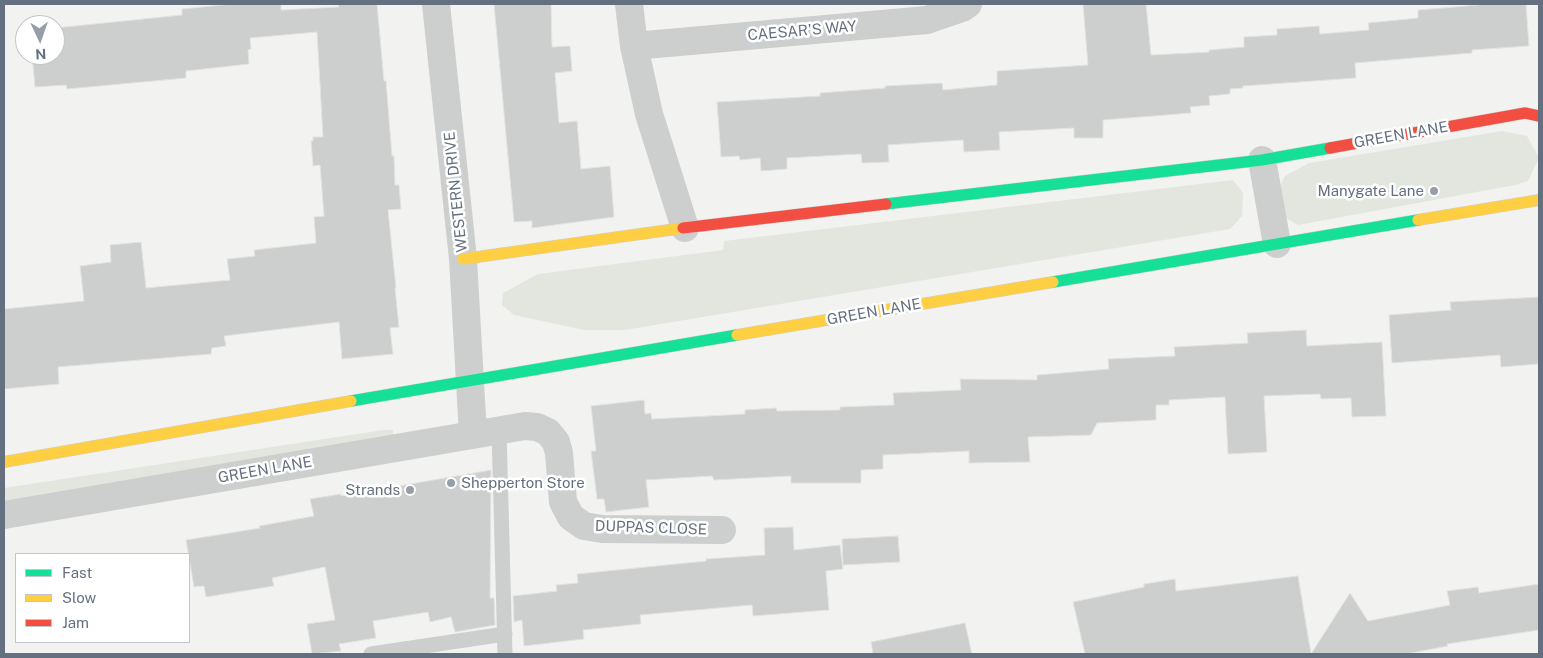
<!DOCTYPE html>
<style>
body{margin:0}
#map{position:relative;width:1543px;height:658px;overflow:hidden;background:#f2f3f1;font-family:"Public Sans",sans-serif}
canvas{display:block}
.frame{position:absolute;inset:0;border:5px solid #647080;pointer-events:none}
.legend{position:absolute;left:15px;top:553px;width:175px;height:90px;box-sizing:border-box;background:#fff;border:1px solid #c1c6cc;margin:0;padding:6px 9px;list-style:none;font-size:15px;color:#647080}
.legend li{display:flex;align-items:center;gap:10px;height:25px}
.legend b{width:25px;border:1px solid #c1c6cc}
.north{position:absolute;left:15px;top:15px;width:50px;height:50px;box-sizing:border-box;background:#fff;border:1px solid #c1c6cc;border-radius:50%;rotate:177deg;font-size:14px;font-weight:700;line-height:20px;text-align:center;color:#647080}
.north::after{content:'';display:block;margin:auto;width:18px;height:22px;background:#969ea8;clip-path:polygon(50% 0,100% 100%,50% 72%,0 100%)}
</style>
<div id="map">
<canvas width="1543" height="658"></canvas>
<div class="frame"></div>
<ul class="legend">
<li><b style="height:6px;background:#16e098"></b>Fast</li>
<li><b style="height:6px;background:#ffcf43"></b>Slow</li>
<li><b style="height:6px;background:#f24e42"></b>Jam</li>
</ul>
<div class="north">N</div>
</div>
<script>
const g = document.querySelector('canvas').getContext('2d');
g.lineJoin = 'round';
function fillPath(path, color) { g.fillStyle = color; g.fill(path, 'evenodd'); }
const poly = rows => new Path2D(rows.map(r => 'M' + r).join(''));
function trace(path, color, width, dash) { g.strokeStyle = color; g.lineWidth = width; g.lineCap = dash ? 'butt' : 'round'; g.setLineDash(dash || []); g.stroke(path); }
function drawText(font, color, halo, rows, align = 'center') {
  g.font = font + ' "Public Sans",sans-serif'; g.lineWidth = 5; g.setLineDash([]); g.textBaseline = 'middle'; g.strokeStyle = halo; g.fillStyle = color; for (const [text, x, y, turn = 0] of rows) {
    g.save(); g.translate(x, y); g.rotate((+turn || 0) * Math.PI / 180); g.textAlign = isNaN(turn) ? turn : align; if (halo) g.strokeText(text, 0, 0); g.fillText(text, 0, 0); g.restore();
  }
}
fillPath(poly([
 [1502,131,1527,136,1539,158,1528,181,1515,185,1298,225,1284,217,1277,193,1285,176,1309,163],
 [1233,180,1243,193,1242,216,1230,229,625,330,584,330,514,315,502,305,503,293,538,274,723,250,724,241],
 [383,430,393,430,393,437,4,503,4,488]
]), '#e2e6df');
const building = poly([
 [233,4,281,4,281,10,339,7,338,4,377,4,384,81,386,81,392,156,394,156,395,185,399,185,401,209,388,210,396,288,395,288,399,327,390,328,393,354,342,359,339,322,224,336,226,346,212,348,211,354,58,367,59,384,4,389,4,309,84,301,80,266,111,262,110,245,141,242,146,288,230,280,227,259,255,256,254,250,316,243,314,217,324,216,320,165,313,166,311,141,313,141,313,137,323,137,317,32,250,38,251,49,248,50,249,64,186,71,186,78,67,89,66,85,35,87,32,55,55,55,55,28,182,15,182,9,233,4],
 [494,4,551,4,552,47,570,46,572,71,555,73,559,123,577,121,581,169,610,166,614,217,532,228,532,221,514,222,494,4],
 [1083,4,1146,4,1151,55,1209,52,1209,50,1244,47,1244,37,1277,35,1277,29,1319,26,1320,34,1369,30,1368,23,1418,18,1418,10,1479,5,1479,4,1526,4,1529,46,1472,50,1472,53,1355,63,1356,78,1243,86,1243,88,1230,89,1230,94,1209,96,1210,105,1190,107,1191,113,1103,120,1103,138,1074,138,1074,128,999,132,1000,150,964,152,963,140,888,145,889,162,862,163,861,154,787,158,787,169,761,171,760,158,740,160,739,156,721,157,717,102,820,96,820,93,885,88,885,86,942,83,943,90,997,85,997,71,1088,65,1083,4],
 [1539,297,1539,364,1501,367,1500,355,1392,363,1389,315,1451,310,1450,302,1539,297],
 [1306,330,1307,346,1382,342,1386,416,1352,417,1351,398,1321,399,1320,394,1264,396,1267,452,1228,454,1225,397,1169,400,1169,405,1156,405,1156,420,1097,423,1091,435,1028,437,1030,462,969,463,969,451,883,455,883,469,861,470,861,483,791,483,791,476,714,480,712,476,646,480,649,507,606,512,604,499,597,499,591,451,596,451,591,406,644,400,645,414,651,413,652,419,745,414,745,410,776,408,777,411,840,410,840,407,894,405,893,393,961,390,960,379,1037,380,1037,375,1109,369,1108,359,1175,356,1174,347,1248,343,1247,333,1306,330],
 [491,470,490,598,494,598,495,625,455,632,451,617,430,622,428,612,373,621,376,638,339,644,341,651,312,654,307,624,335,620,325,567,272,578,274,586,206,597,204,586,194,587,186,540,260,528,259,526,314,516,310,499,341,494,341,496,491,470],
 [793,527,794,550,840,545,843,569,826,571,829,610,753,616,752,605,640,615,641,624,583,630,584,639,524,646,522,620,514,622,513,596,557,591,556,585,578,583,577,574,706,561,706,559,765,555,764,528,793,527],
 [898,536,900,562,843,565,842,539,898,536],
 [1298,576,1311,654,1350,593,1368,621,1450,605,1447,591,1478,587,1479,593,1539,584,1539,630,1447,644,1448,646,1406,654,1085,654,1073,602,1144,587,1144,584,1175,579,1176,591,1298,576],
 [965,623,972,654,873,654,871,642,965,623]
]);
fillPath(building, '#cdcece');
trace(building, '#e2e2e1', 1);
const fast = poly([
 [886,204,1262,160,1330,148],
 [1053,282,1418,220],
 [351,401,737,335]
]);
const slow = poly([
 [1418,220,1539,200],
 [463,259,683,228],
 [737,335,1053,282],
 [4,462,351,401]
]);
const jam = poly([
 [1330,148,1525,113,1539,116],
 [683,228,886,204]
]);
trace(fast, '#cfd0d0', 12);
trace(slow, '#cfd0d0', 12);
trace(jam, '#cfd0d0', 12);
trace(poly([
 [499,430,505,654],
 [371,654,505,634]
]), '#cdcece', 15);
trace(poly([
 [436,4,463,259,473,435],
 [629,4,634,46,649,114,685,228],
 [634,46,927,20,962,8,968,4],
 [1262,160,1277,244],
 [4,515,525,426,537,427,548,432,556,442,559,453,563,502,571,517,584,526,602,529,722,530]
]), '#cdcece', 28);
trace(fast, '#16e098', 11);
trace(slow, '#ffcf43', 11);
trace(jam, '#f24e42', 11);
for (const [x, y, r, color] of [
 [1434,191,5,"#969ea8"],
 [451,483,5,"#969ea8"],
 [410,490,5,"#969ea8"]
]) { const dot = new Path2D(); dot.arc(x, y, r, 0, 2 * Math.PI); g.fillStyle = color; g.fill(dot); trace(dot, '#fff', 2); }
drawText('15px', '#647080', '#fff', [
 ["CAESAR'S WAY",802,31,-5],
 ["GREEN LANE",1401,135,-10],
 ["WESTERN DRIVE",456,192,-96],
 ["GREEN LANE",874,312,-10],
 ["GREEN LANE",265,470,-10],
 ["DUPPAS CLOSE",651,528,2]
]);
drawText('15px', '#647080', '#fff', [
 ["Manygate Lane",1424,191],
 ["Shepperton Store",461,483,"left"],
 ["Strands",400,490]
], 'right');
</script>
